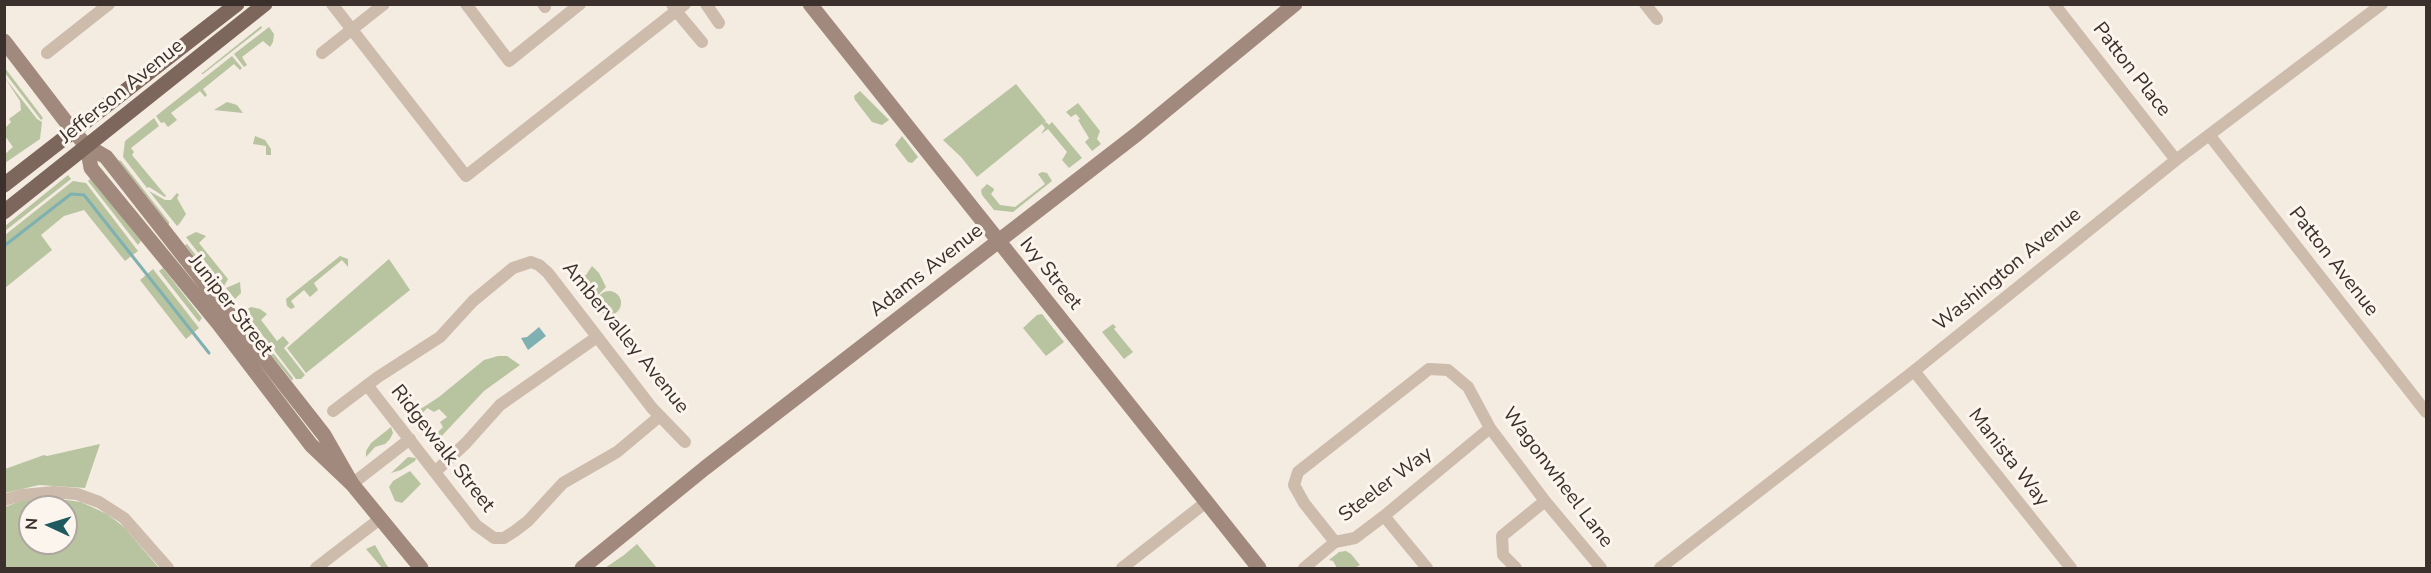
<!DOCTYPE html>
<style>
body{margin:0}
#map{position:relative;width:2431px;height:573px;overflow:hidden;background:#f4ebe1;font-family:"Nunito Sans",sans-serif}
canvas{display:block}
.frame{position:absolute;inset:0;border:6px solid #3b302b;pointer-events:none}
.north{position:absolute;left:18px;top:495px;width:60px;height:60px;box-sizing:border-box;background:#fbf5ee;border:2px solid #aea6a0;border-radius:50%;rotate:274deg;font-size:16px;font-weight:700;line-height:24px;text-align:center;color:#3b302b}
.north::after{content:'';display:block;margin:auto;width:21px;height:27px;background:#1f5a5e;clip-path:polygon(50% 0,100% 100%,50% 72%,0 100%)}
</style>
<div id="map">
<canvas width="2431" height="573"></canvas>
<div class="frame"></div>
<div class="north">N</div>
</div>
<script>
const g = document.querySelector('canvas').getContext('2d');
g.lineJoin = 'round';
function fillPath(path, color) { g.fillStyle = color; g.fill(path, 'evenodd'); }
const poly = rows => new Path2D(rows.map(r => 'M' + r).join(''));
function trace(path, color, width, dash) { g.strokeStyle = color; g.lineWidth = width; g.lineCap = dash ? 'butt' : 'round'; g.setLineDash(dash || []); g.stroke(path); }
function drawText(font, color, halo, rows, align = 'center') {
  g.font = font + ' "Nunito Sans",sans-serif'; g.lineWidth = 6; g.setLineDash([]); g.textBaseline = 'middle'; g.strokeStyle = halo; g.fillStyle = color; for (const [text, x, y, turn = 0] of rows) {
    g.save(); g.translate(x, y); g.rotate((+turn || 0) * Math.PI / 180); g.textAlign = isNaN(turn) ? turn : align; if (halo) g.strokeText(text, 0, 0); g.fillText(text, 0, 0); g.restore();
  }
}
fillPath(poly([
 [261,26,262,28,203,74,201,74],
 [269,27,274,34,273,42,270,47,263,41,242,57,247,65,244,67,234,54],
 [232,56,242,68,240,70,234,64,203,89,207,95,205,97,200,91,171,113,177,120,168,127,164,122,161,123,156,116],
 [5,68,43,118,41,120,5,73],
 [5,78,37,119,42,122,40,139,5,163,5,154,13,147,5,136,5,128,11,122,9,119,21,110,20,101],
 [1016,84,1046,121,1043,124,1046,122,1049,125,1052,122,1082,158,1069,168,1062,160,1067,152,1048,129,1041,134,1045,128,1042,124,977,177,961,157,943,140],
 [860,91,889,120,882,125,872,122,855,100,854,96],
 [227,102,237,105,243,113,214,110],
 [1078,103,1100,131,1097,139,1101,144,1092,151,1085,142,1089,138,1078,120,1080,119,1076,114,1071,117,1066,112],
 [154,118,159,126,131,148,134,152,132,155,166,196,165,197,149,187,147,188,123,157,125,141],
 [255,136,265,140,271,149,271,155,266,155,266,146,253,144],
 [902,136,918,157,912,163,908,162,895,145],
 [118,160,121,161,169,222,169,225],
 [1042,172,1047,173,1052,181,1013,212,994,210,982,195,981,190,987,184,993,188,994,190,991,194,1000,205,1015,207,1045,184,1038,174],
 [68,175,71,179,5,231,5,226],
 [91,178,141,241,138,245,88,181],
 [73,181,86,183,138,251,125,261,84,210,64,216,41,235,52,250,5,288,5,235],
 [149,191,165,200,171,200,177,193,179,195,177,198,186,214,180,223,177,226],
 [196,232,206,236,199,243,228,279,224,286,186,237],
 [187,244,228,296,227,299,185,245],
 [340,256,348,259,348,267,342,260,314,283,318,290,310,297,304,290,291,301,295,307,291,309,287,306,286,299],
 [389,259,410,290,306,373,287,348],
 [592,266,599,273,606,287,594,299,579,285,580,277,586,275],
 [163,268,202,318,199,322,159,271],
 [153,269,199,328,186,339,140,280],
 [240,282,241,293,235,299,226,288],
 '597 303a12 12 0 1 1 24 0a12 12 0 1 1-24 0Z',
 [251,307,260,309,267,314,261,320,277,341,283,336,289,343,284,348,305,375,301,379,296,379,244,311],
 [1042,314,1064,342,1046,356,1023,328,1037,315],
 [245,318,293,378,292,381,243,320],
 [1113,324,1116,327,1114,329,1133,352,1124,359,1102,332],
 [498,356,507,356,520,365,484,391,437,441,437,433,443,427,440,422,447,417,439,409,434,412,427,408,422,414,416,412,439,397,484,360],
 [391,427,393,433,390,439,385,444,375,447,366,457,366,451,371,443],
 [100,444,85,488,39,485,5,493,5,469,44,455,47,456],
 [408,457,416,458,415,461,401,470,391,473],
 [410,471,421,484,402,503,395,501,389,487,393,481],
 [52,498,81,502,107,514,124,527,159,568,5,568,5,507,23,500],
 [30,507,66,507,66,543,30,543],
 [637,544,657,568,605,568,624,555],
 [375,545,386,564,389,568,382,568,366,549],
 [1346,551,1351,554,1360,565,1355,568,1337,568,1333,561,1329,560,1339,552]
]), '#b8c4a0');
fillPath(poly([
 [539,327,546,336,528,350,521,338,527,337]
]), '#7fb0b2');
trace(poly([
 [4,246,71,194,84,195,209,353]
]), '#7fb0b2', 3);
trace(poly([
 [332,4,466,176,676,11,672,4],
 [466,4,509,61,580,4],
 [543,4,545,7],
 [685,4,676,11,702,42],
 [706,4,719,23],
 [1645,4,1657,19],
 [2054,4,2176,160],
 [47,53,109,4],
 [322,53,384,4],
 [2210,136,2426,412],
 [1914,371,2071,568],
 [367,385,476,525,494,538,504,538,515,531,528,521,563,483,617,452,660,416],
 [333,411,378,377,440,337,473,301,513,268,531,262,539,265,548,273,652,408,685,442],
 [435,472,466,443,500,405,597,337],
 [352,484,410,439],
 [4,500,22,495,54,492,77,494,99,502,124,518,168,568],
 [1384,516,1427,568],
 [1335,542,1304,503,1294,485,1298,472,1429,369,1448,370,1468,387,1490,428,1545,501,1601,568],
 [316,568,381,518],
 [1122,568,1205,503],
 [1304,568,1335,542,1355,538,1384,516,1490,428],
 [1516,568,1503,555,1502,536,1545,501],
 [1660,568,1914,371,2176,160,2382,4]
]), '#cdbbac', 12);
trace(poly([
 [810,4,1259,568],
 [4,41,73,131,87,146,106,157,324,435,352,484],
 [87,146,91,168,218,323,311,445,352,484,421,568],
 [582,568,705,468,1137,134,1295,4]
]), '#a18a7d', 15);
trace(poly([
 [4,185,237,4],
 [4,212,265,4]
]), '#7d675c', 15);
drawText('20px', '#3b302b', '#fbf5ee', [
 ["Patton Place",2131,70,52],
 ["Jefferson Avenue",122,92,-39],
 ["Patton Avenue",2333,262,52],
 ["Washington Avenue",2008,270,-39],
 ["Adams Avenue",927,271,-38],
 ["Ivy Street",1050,274,51],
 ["Juniper Street",230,306,52],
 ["Ambervalley Avenue",625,338,51],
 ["Ridgewalk Street",442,449,52],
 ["Manista Way",2008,458,52],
 ["Wagonwheel Lane",1557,478,53],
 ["Steeler Way",1386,485,-37]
]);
</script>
